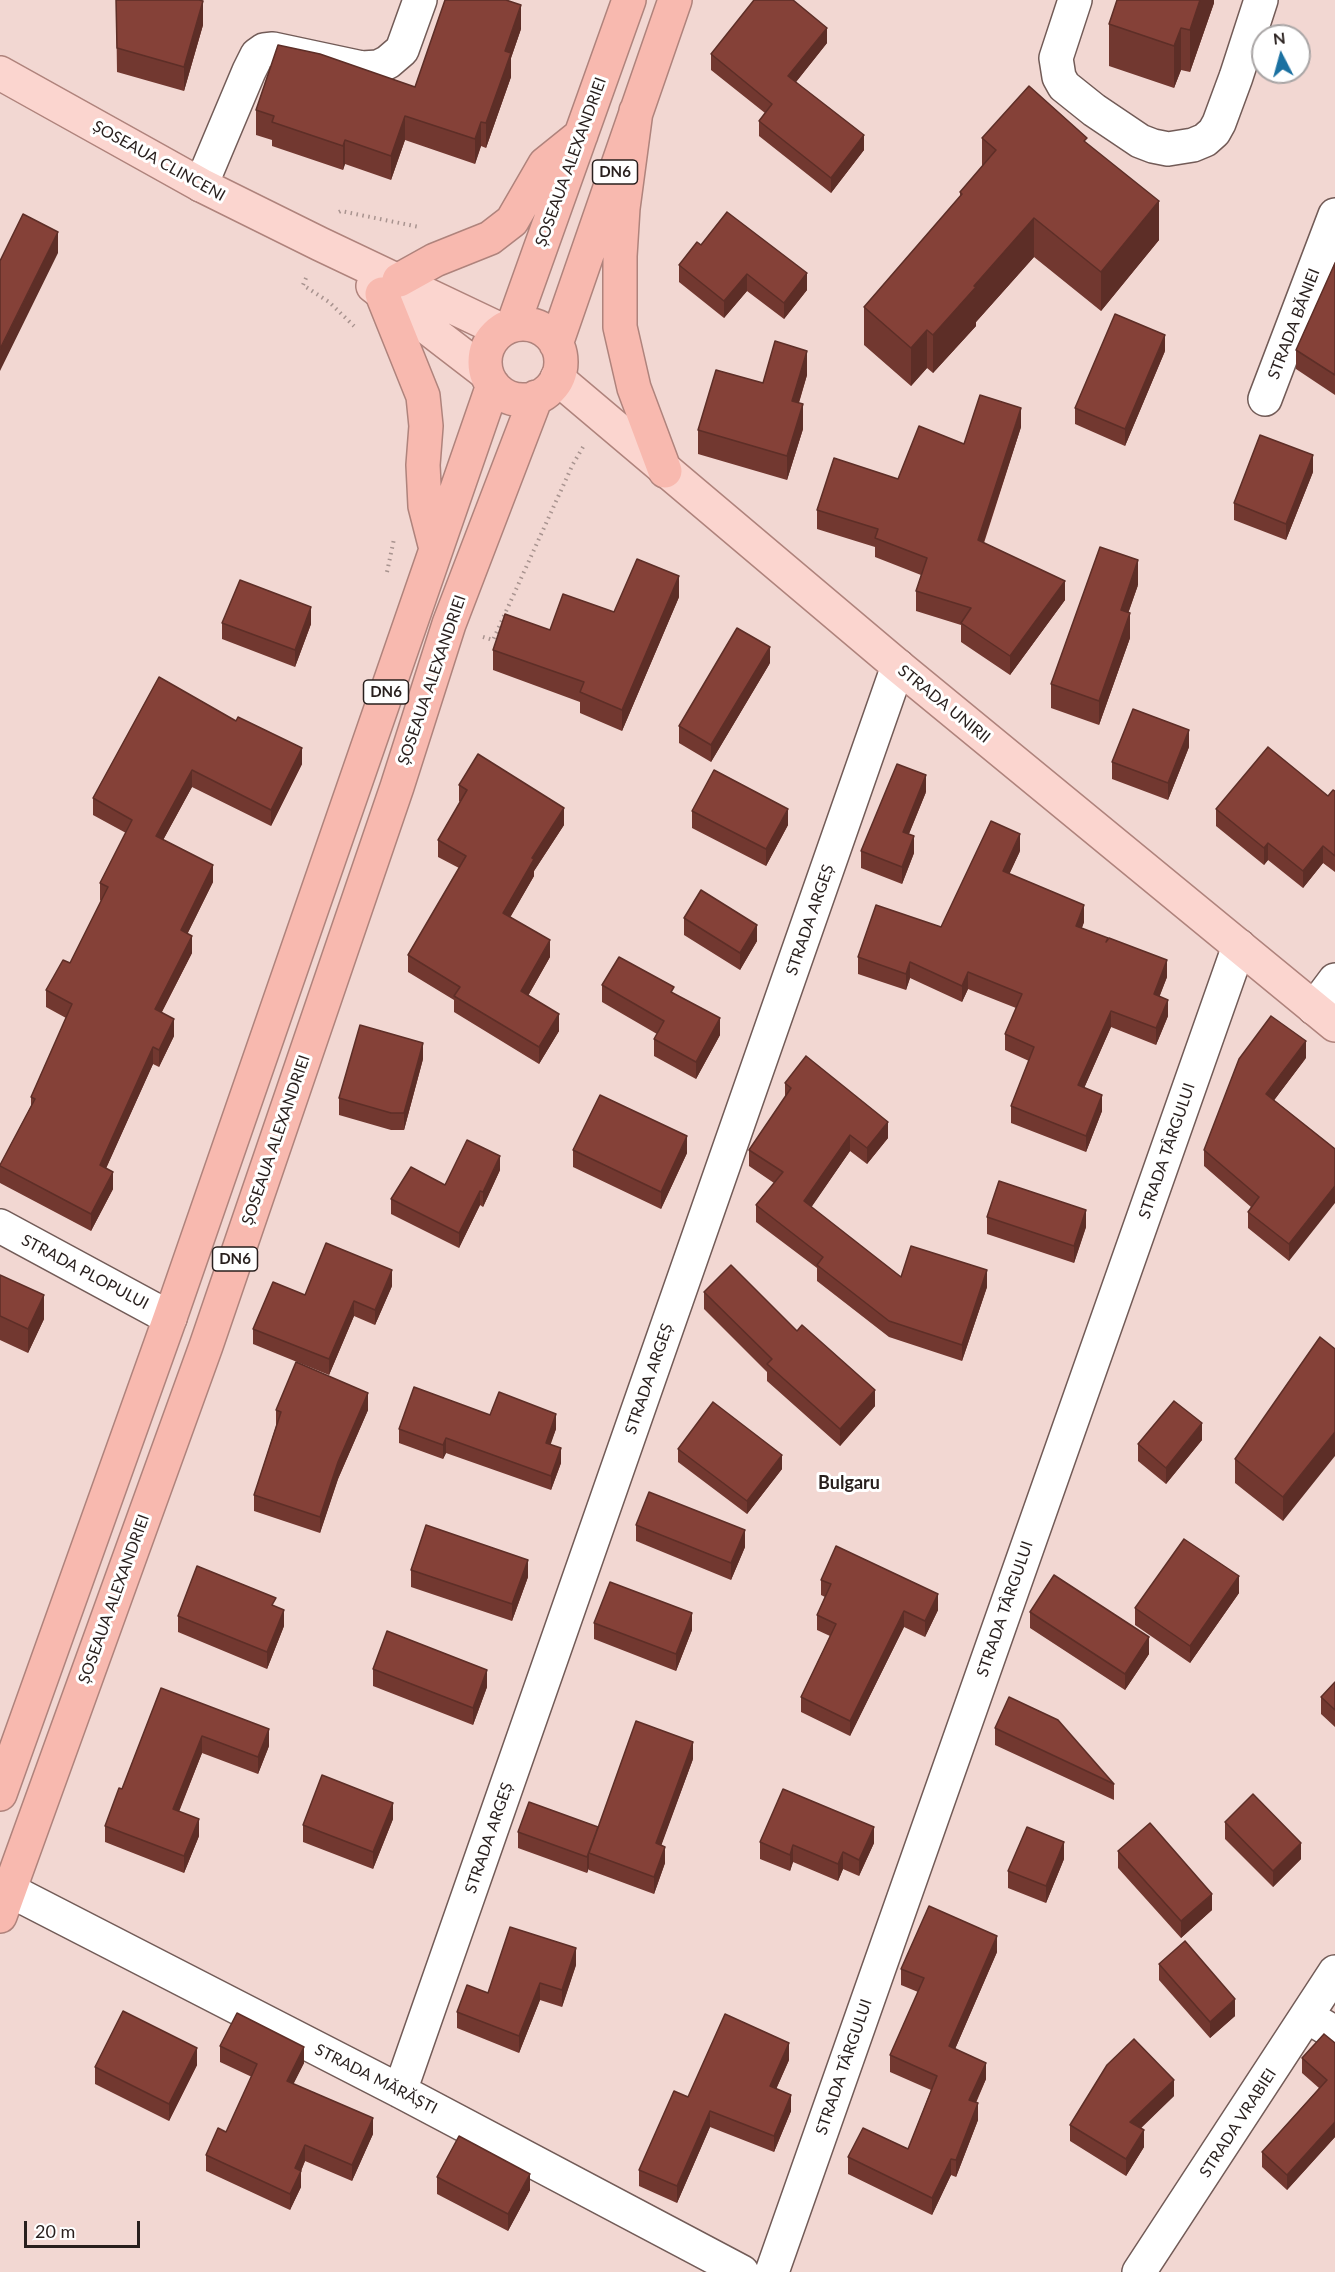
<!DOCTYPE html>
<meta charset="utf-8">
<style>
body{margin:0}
#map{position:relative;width:1335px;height:2272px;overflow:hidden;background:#f2d7d2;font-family:Lato,sans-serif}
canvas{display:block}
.north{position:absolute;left:1251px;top:24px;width:60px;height:60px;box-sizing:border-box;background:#fff;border:2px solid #a9a5a5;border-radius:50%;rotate:354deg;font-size:16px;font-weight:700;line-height:24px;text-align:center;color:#281f1d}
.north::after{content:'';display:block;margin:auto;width:21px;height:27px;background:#1b71a1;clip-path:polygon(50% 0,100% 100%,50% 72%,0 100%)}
.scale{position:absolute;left:24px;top:2221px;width:116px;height:27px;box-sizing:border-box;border:3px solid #281f1d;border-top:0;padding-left:8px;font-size:18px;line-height:21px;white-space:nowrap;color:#281f1d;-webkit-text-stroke:4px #fff;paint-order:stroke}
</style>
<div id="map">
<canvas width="1335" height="2272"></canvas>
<div class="north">N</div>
<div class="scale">20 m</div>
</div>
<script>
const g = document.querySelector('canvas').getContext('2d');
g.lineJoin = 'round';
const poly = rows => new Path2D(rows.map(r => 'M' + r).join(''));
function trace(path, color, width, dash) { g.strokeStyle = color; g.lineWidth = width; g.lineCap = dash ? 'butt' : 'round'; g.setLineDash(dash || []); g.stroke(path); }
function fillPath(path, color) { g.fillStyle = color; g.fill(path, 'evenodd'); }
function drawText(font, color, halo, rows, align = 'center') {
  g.font = font + ' Lato,sans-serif'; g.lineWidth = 6; g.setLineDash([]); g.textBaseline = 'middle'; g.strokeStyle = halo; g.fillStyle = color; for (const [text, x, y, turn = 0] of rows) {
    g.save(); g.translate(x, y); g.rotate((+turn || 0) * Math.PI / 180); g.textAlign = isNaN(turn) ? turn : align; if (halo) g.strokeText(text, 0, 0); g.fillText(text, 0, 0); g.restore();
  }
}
const minor = poly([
 [1075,0,1056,58,1059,77,1064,86,1094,110,1140,141,1153,146,1168,149,1193,145,1205,140,1214,132,1219,123,1236,77,1261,0],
 [201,185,249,71,257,55,264,50,273,49,362,68,378,67,388,62,402,50,420,0],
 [1265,399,1335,215],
 [1314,1008,1335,980],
 [0,1226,170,1318],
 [9,1890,400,2091,742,2272],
 [1308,2017,1335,2033],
 [400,2091,898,666],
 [772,2272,1239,946],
 [1139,2272,1335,1972]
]);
const major = poly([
 [0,73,201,185,320,244,501,330],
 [373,286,486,373],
 [557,378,898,666,1335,1025]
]);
const highway = poly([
 [636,111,623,208,620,256,620,327,634,388,665,471],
 [399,280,435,260,490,238,512,221,545,164,581,135],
 [382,294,423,396,426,426,423,465,425,506,436,549],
 '485 362a38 38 0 1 1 76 0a38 38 0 1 1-76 0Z',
 [513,325,629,0],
 [556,344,675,0],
 [0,1794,170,1318,493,385],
 [0,1916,206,1346,397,787,449,624,536,397]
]);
trace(minor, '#725b57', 36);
trace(major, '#af837c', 36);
trace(highway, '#af837c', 36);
trace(poly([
 [339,212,341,211,419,227],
 [306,278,303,285,329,302,354,326],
 [387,572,394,539],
 [483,637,493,640,573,464,583,447]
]), '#a8938f', 4, [1.5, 4.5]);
trace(minor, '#fff', 33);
trace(major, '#fbd5cf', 33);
trace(highway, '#f8b9af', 33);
fillPath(poly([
 [116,0,203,25,184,91,117,72],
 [1214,0,1214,3,1190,72,1181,70,1174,88,1109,66,1109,24],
 [521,29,511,58,511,77,486,148,481,146,475,164,405,140,391,180,345,164,343,170,272,146,272,140,256,135,256,110,415,87],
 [827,43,796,82,864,150,831,193,759,136,759,121,765,113,711,70,711,54],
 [982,138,1087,143,1159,240,1101,311,1034,257,976,322,976,326,933,373,927,368,911,386,864,345,864,307,960,197,960,192,982,167],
 [701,245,807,290,784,319,747,291,724,318,679,282,679,265],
 [1335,263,1335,395,1296,369,1296,350],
 [1165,351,1125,446,1075,424,1075,408],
 [807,375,799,403,803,429,787,480,698,454,698,430,763,383],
 [1021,427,984,543,1065,600,1010,675,961,642,961,625,916,611,916,591,921,575,875,557,875,547,817,529,817,510,898,479,964,444],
 [1313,472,1286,540,1234,520,1234,503],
 [1138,585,1128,613,1130,638,1099,725,1051,708,1051,684],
 [679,597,622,731,580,713,580,702,493,670,493,650,550,630,614,612],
 [222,623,311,624,295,667,222,639],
 [770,663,711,762,679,743,679,726],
 [159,677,302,764,271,826,192,787,163,840,213,882,187,934,192,953,162,1012,174,1036,159,1067,153,1064,106,1168,113,1189,91,1231,0,1183,0,1165,31,1106,31,1097,66,1018,46,1007,46,990,70,963,101,901,100,900,100,883,126,833,93,815,93,798],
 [1189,747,1168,800,1112,779,1112,762],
 [459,785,564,825,534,871,534,876,510,917,550,957,528,996,559,1031,539,1064,454,1012,454,1000,408,972,408,955,459,868,438,857,438,840,460,802,459,801],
 [1335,791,1335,872,1323,863,1303,888,1268,860,1264,865,1216,826,1216,809,1328,796],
 [926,792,909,834,914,853,902,884,861,868,861,851],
 [692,811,788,825,766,866,692,828],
 [1020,851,1009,874,1084,922,1082,928,1108,940,1167,977,1159,997,1168,1016,1156,1045,1111,1027,1084,1088,1102,1111,1086,1152,1011,1123,1011,1106,1029,1061,1005,1050,1005,1034,1016,1008,968,989,962,1002,910,978,906,990,858,974,858,957,941,927],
 [684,918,757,941,740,970,684,935],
 [602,985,674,993,720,1035,696,1079,654,1056,654,1039,657,1034,602,1002],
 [1306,1058,1274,1100,1335,1149,1289,1261,1248,1228,1248,1212,1251,1207,1204,1166,1204,1150],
 [423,1059,404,1130,391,1130,339,1115,339,1098],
 [785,1083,888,1138,867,1164,850,1151,811,1207,901,1277,987,1287,962,1361,889,1337,817,1281,817,1268,756,1222,756,1205,774,1183,749,1166,749,1150,785,1098],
 [573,1150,687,1153,661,1209,573,1167],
 [500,1170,483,1207,480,1205,459,1248,391,1214,391,1199],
 [987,1217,1086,1227,1074,1263,987,1234],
 [0,1275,44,1319,28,1353,0,1340],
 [392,1286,375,1325,354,1316,329,1375,253,1344,253,1329],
 [704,1292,797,1331,875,1406,840,1446,767,1381,767,1372,704,1309],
 [1335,1349,1283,1521,1235,1483,1235,1459],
 [276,1410,368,1410,338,1479,320,1533,254,1511,254,1495,276,1426],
 [490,1415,556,1429,550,1444,561,1463,551,1490,446,1453,443,1459,399,1443,399,1429],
 [1202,1440,1166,1484,1138,1461,1138,1444],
 [678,1449,782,1469,747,1514,678,1462],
 [636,1525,745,1547,731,1580,636,1541],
 [411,1570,528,1577,512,1621,411,1587],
 [821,1580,938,1610,925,1637,904,1627,850,1736,801,1712,801,1697,830,1636,817,1630,817,1615,825,1597,821,1595],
 [1239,1593,1190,1663,1135,1625,1135,1608],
 [276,1607,284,1626,267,1669,178,1632,178,1616],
 [1030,1612,1149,1654,1125,1690,1030,1628],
 [594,1623,692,1630,676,1671,594,1639],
 [373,1669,487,1687,473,1725,373,1686],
 [1335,1682,1335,1727,1321,1714,1321,1697],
 [161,1688,269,1746,258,1774,202,1753,179,1812,199,1836,184,1873,105,1842,105,1826,122,1789],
 [995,1728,1114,1784,1114,1800,995,1745],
 [693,1759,661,1845,665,1863,654,1894,589,1870,589,1868,587,1873,518,1848,518,1832,598,1827],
 [393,1819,373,1869,303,1842,303,1825],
 [1225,1822,1301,1859,1273,1887,1225,1839],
 [760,1842,874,1843,859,1876,843,1869,838,1881,793,1862,790,1871,760,1859],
 [1118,1851,1212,1910,1181,1938,1118,1868],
 [1064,1859,1046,1903,1008,1888,1008,1871],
 [997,1952,955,2049,986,2079,976,2103,978,2120,956,2177,951,2175,932,2215,848,2174,848,2157,908,2149,931,2090,890,2072,890,2055,918,1992,901,1985,901,1969],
 [1159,1964,1235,2016,1210,2038,1159,1980],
 [576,1965,562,2007,540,2000,519,2053,457,2028,457,2012,488,1993],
 [1335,2043,1335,2137,1287,2190,1262,2167,1262,2152,1319,2088,1302,2073,1302,2058],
 [220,2046,304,2063,293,2084,373,2134,352,2181,305,2161,301,2171,301,2187,290,2210,206,2171,206,2155,226,2132,252,2077,220,2062],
 [789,2060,776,2089,791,2111,774,2152,710,2127,677,2203,639,2186,639,2170,688,2097],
 [197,2065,169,2121,95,2084,95,2067],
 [1174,2096,1140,2128,1144,2147,1126,2176,1070,2141,1070,2125],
 [437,2177,530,2190,508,2231,437,2194]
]), '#723830');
fillPath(poly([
 [1200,0,1214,0,1214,3,1190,72,1190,30],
 [203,1,203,25,184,91,184,67],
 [521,5,521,29,511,58,511,77,486,148,486,123,505,51],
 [827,28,827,43,788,92,788,76],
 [1181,28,1181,70,1174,88,1174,46],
 [405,116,405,140,391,180,391,156],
 [481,122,481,146,475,164,475,139],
 [864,135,864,150,831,193,831,178],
 [345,140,345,164,343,170,343,146],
 [1159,201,1159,240,1101,311,1101,272],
 [1034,218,1034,257,976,322,976,326,933,373,933,335,974,286],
 [58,232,58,253,0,371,0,349],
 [807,273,807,290,784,319,784,303],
 [747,274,747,291,724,318,724,301],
 [927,330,927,368,911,386,911,348],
 [1165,335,1165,351,1125,446,1125,429],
 [807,351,807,375,792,425,792,401],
 [803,404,803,429,787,480,787,456],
 [1021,408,1021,427,978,559,978,540],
 [1313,455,1313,472,1286,540,1286,524],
 [1138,560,1138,585,1121,634,1121,610],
 [679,576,679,597,622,731,622,710],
 [1065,581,1065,600,1010,675,1010,656],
 [311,607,311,624,295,667,295,650],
 [1130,613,1130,638,1099,725,1099,701],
 [770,647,770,663,711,762,711,745],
 [1189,730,1189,747,1168,800,1168,783],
 [302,748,302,764,271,826,271,810],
 [192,770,192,787,156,853,156,836],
 [926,775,926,792,903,848,903,832],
 [564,808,564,825,534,871,534,876,503,930,503,913,532,858],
 [788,809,788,825,766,866,766,849],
 [1020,834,1020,851,1003,888,1003,871],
 [914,836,914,853,902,884,902,867],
 [1268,843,1268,860,1264,865,1264,848],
 [1323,846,1323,863,1303,888,1303,871],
 [213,865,213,882,181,947,181,930],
 [1084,905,1084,922,1076,942,1076,926],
 [757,925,757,941,740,970,740,953],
 [192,936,192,953,155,1025,155,1009],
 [550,940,550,957,521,1008,521,991],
 [1167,960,1167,977,1154,1011,1154,994],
 [910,962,910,978,906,990,906,974],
 [968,972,968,989,962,1002,962,986],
 [1168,1000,1168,1016,1156,1045,1156,1028],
 [1111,1011,1111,1027,1078,1102,1078,1085],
 [559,1014,559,1031,539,1064,539,1047],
 [720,1018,720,1035,696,1079,696,1062],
 [174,1019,174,1036,159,1067,159,1050],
 [1306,1041,1306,1058,1266,1111,1266,1094],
 [423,1043,423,1059,404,1130,404,1113],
 [153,1047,153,1064,100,1182,100,1165],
 [1102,1095,1102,1111,1086,1152,1086,1136],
 [888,1122,888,1138,867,1164,867,1148],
 [850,1135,850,1151,804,1218,804,1201],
 [687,1136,687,1153,661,1209,661,1192],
 [500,1156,500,1170,483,1207,483,1192],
 [113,1172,113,1189,91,1231,91,1214],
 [1335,1186,1335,1203,1289,1261,1289,1244],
 [480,1191,480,1205,459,1248,459,1233],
 [1086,1210,1086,1227,1074,1263,1074,1246],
 [392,1270,392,1286,375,1325,375,1310],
 [987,1270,987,1287,962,1361,962,1345],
 [44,1295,44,1319,28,1353,28,1329],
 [354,1301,354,1316,329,1375,329,1359],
 [875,1390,875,1406,840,1446,840,1429],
 [368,1393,368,1410,338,1479,320,1533,320,1517,338,1462],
 [556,1414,556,1429,546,1458,546,1443],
 [1202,1423,1202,1440,1166,1484,1166,1468],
 [1335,1432,1335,1456,1283,1521,1283,1497],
 [446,1438,446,1453,443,1459,443,1445],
 [561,1448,561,1463,551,1490,551,1476],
 [782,1455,782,1469,747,1514,747,1501],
 [745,1530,745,1547,731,1580,731,1563],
 [528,1560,528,1577,512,1621,512,1604],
 [1239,1576,1239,1593,1190,1663,1190,1646],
 [938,1594,938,1610,925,1637,925,1621],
 [284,1610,284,1626,267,1669,267,1652],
 [904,1611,904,1627,850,1736,850,1721],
 [692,1613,692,1630,676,1671,676,1654],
 [1149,1637,1149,1654,1125,1690,1125,1674],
 [487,1670,487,1687,473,1725,473,1708],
 [269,1729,269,1746,258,1774,258,1757],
 [202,1736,202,1753,173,1826,173,1809],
 [693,1742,693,1759,656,1860,656,1843],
 [393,1803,393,1819,373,1869,373,1852],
 [199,1819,199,1836,184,1873,184,1856],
 [598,1827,589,1853,589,1868,587,1873,587,1857],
 [874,1827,874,1843,859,1876,859,1860],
 [1064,1842,1064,1859,1046,1903,1046,1886],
 [1301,1843,1301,1859,1273,1887,1273,1871],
 [793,1845,793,1862,790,1871,790,1855],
 [665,1847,665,1863,654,1894,654,1877],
 [843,1852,843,1869,838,1881,838,1864],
 [1212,1894,1212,1910,1181,1938,1181,1921],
 [997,1936,997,1952,949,2063,949,2046],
 [576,1948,576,1965,562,2007,562,1990],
 [540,1983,540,2000,519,2053,519,2036],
 [1235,1999,1235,2016,1210,2038,1210,2022],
 [789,2043,789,2060,770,2103,770,2086],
 [304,2047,304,2063,287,2097,287,2081],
 [197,2048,197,2065,169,2121,169,2104],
 [986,2063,986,2079,969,2117,969,2100],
 [1174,2080,1174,2096,1130,2139,1130,2122],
 [791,2095,791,2111,774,2152,774,2136],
 [978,2103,978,2120,956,2177,956,2160],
 [710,2111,710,2127,677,2203,677,2186],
 [373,2118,373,2134,352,2181,352,2165],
 [1335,2122,1335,2137,1287,2190,1287,2175],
 [1144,2130,1144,2147,1126,2176,1126,2159],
 [305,2145,305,2161,301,2171,301,2187,290,2210,290,2194,295,2168],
 [951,2159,951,2175,932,2215,932,2198],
 [530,2174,530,2190,508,2231,508,2214]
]), '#5d2e27');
const building = poly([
 [116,0,199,0,203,1,184,67,117,48,116,0],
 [445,0,506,0,521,5,505,51,511,53,486,123,481,122,475,139,405,116,391,156,345,140,343,146,272,122,274,116,256,110,278,45,320,54,415,87,445,0],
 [754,0,793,0,827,28,788,76,864,135,831,178,759,121,772,104,711,54,754,0],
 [1117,0,1200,0,1190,30,1181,28,1174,46,1109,24,1117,0],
 [1029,86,1087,138,1084,141,1159,201,1101,272,1034,218,974,286,976,287,933,335,927,330,911,348,864,307,962,194,960,192,996,150,982,138,1029,86],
 [727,212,807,273,784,303,747,274,724,301,679,265,697,242,701,245,727,212],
 [23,214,58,232,0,349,0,261,23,214],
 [1335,263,1335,375,1296,350,1335,263],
 [1115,314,1165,335,1125,429,1075,408,1115,314],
 [775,341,807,351,792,401,803,404,787,456,698,430,716,370,763,383,775,341],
 [980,395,1021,408,978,540,1065,581,1010,656,961,623,971,608,916,591,927,558,875,538,878,529,817,510,834,458,898,479,919,426,964,444,980,395],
 [1260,435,1313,455,1286,524,1234,503,1260,435],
 [1100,547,1138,560,1121,610,1130,613,1099,701,1051,684,1100,547],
 [637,559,679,576,622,710,580,692,584,682,493,650,505,614,550,630,563,594,614,612,637,559],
 [240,580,311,607,295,650,222,623,240,580],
 [737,628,770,647,711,745,679,726,737,628],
 [159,677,236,721,238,717,302,748,271,810,192,770,156,836,213,865,181,930,192,936,155,1009,174,1019,159,1050,153,1047,100,1165,113,1172,91,1214,0,1166,0,1165,35,1099,31,1097,72,1004,46,990,63,960,70,963,108,887,100,883,132,820,93,798,159,677],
 [1133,709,1189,730,1168,783,1112,762,1133,709],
 [1268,747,1328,796,1333,790,1335,791,1335,856,1323,846,1303,871,1268,843,1264,848,1216,809,1268,747],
 [478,754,564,808,532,858,534,859,503,913,550,940,521,991,559,1014,539,1047,454,996,460,987,408,955,466,856,438,840,467,790,459,785,478,754],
 [897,764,926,775,903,832,914,836,902,867,861,851,897,764],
 [714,770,788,809,766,849,692,811,714,770],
 [991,821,1020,834,1003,871,1084,905,1076,926,1108,938,1106,942,1109,938,1167,960,1154,994,1168,1000,1156,1028,1111,1011,1078,1085,1102,1095,1086,1136,1011,1106,1034,1047,1005,1034,1022,994,968,972,962,986,910,962,906,974,858,957,876,905,941,927,991,821],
 [701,890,757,925,740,953,684,918,701,890],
 [619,957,674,987,671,992,720,1018,696,1062,654,1039,664,1021,602,985,619,957],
 [1271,1016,1306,1041,1266,1094,1335,1149,1335,1186,1289,1244,1248,1212,1259,1197,1204,1150,1239,1059,1271,1016],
 [360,1025,423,1043,404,1113,391,1113,339,1098,360,1025],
 [806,1056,888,1122,867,1148,850,1135,804,1201,901,1277,911,1246,987,1270,962,1345,889,1321,817,1265,823,1257,756,1205,783,1172,749,1150,791,1088,785,1083,806,1056],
 [600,1095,687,1136,661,1192,573,1150,600,1095],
 [467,1140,500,1156,483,1192,480,1191,459,1233,391,1199,411,1167,445,1185,467,1140],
 [999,1181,1086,1210,1074,1246,987,1217,999,1181],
 [326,1243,392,1270,375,1310,354,1301,329,1359,253,1329,273,1282,305,1295,326,1243],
 [731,1265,797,1331,802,1325,875,1390,840,1429,767,1364,772,1359,704,1292,731,1265],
 [0,1275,44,1295,28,1329,0,1316,0,1275],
 [1320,1337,1335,1349,1335,1432,1283,1497,1235,1459,1320,1337],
 [296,1362,368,1393,338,1462,320,1517,254,1495,281,1412,276,1410,296,1362],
 [414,1387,490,1415,499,1392,556,1414,546,1443,561,1448,551,1476,446,1438,443,1445,399,1429,414,1387],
 [1174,1401,1202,1423,1166,1468,1138,1444,1174,1401],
 [713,1402,782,1455,747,1501,678,1449,713,1402],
 [649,1492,745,1530,731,1563,636,1525,649,1492],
 [426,1525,528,1560,512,1604,411,1570,426,1525],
 [1184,1539,1239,1576,1190,1646,1135,1608,1184,1539],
 [836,1546,938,1594,925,1621,904,1611,850,1721,801,1697,836,1624,817,1615,831,1584,821,1580,836,1546],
 [197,1566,276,1598,272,1605,284,1610,267,1652,178,1616,197,1566],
 [1054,1575,1149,1637,1125,1674,1030,1612,1054,1575],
 [610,1582,692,1613,676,1654,594,1623,610,1582],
 [387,1631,487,1670,473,1708,373,1669,387,1631],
 [1335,1682,1335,1710,1321,1697,1335,1682],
 [161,1688,269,1729,258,1757,202,1736,173,1809,199,1819,184,1856,105,1826,119,1788,122,1789,161,1688],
 [1009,1697,1058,1720,1114,1784,995,1728,1009,1697],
 [636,1721,693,1742,656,1843,665,1847,654,1877,589,1853,636,1721],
 [322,1775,393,1803,373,1852,303,1825,322,1775],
 [783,1789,874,1827,859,1860,843,1852,838,1864,793,1845,790,1855,760,1842,783,1789],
 [1253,1794,1301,1843,1273,1871,1225,1822,1253,1794],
 [529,1802,598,1827,587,1857,518,1832,529,1802],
 [1150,1823,1212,1894,1181,1921,1118,1851,1150,1823],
 [1027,1827,1064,1842,1046,1886,1008,1871,1027,1827],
 [929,1906,997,1936,949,2046,986,2063,969,2100,978,2103,956,2160,951,2159,932,2198,848,2157,863,2128,908,2149,937,2076,890,2055,924,1978,901,1969,929,1906],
 [510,1927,576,1948,562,1990,540,1983,519,2036,457,2012,467,1985,488,1993,510,1927],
 [1185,1941,1235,1999,1210,2022,1159,1964,1185,1941],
 [123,2011,197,2048,169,2104,95,2067,123,2011],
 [237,2013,304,2047,287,2081,373,2118,352,2165,305,2145,295,2168,301,2171,290,2194,206,2155,218,2128,226,2132,257,2064,220,2046,237,2013],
 [725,2014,789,2043,770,2086,791,2095,774,2136,710,2111,677,2186,639,2170,674,2091,688,2097,725,2014],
 [1324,2034,1335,2043,1335,2122,1287,2175,1262,2152,1327,2080,1302,2058,1324,2034],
 [1134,2039,1174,2080,1130,2122,1144,2130,1126,2159,1070,2125,1107,2065,1134,2039],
 [459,2136,530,2174,508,2214,437,2177,459,2136]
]);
fillPath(building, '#854138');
trace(building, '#5d2e27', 1.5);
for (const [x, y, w] of [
 [615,172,45],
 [386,692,45],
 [235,1259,45]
]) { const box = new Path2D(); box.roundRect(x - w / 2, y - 12, w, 24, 4.5); g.fillStyle = '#fff'; g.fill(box); trace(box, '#281f1d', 1.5); }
drawText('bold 15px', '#281f1d', null, [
 ["DN6",615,172],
 ["DN6",386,692],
 ["DN6",235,1259]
]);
drawText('16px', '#281f1d', '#fff', [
 ["ȘOSEAUA CLINCENI",159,161,29],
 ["ȘOSEAUA ALEXANDRIEI",571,162,-70],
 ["STRADA BĂNIEI",1294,324,-69],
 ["ȘOSEAUA ALEXANDRIEI",432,680,-71],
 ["STRADA UNIRII",944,704,39],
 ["STRADA ARGEȘ",810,920,-71],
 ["ȘOSEAUA ALEXANDRIEI",276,1140,-71],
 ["STRADA TÂRGULUI",1167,1151,-71],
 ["STRADA PLOPULUI",85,1272,28],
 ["STRADA ARGEȘ",649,1379,-71],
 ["ȘOSEAUA ALEXANDRIEI",114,1599,-70],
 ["STRADA TÂRGULUI",1005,1609,-71],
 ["STRADA ARGEȘ",489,1838,-71],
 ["STRADA TÂRGULUI",844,2067,-71],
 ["STRADA MĂRĂȘTI",376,2079,27],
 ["STRADA VRABIEI",1238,2123,-57]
]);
drawText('bold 18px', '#281f1d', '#fff', [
 ["Bulgaru",849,1483]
]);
</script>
